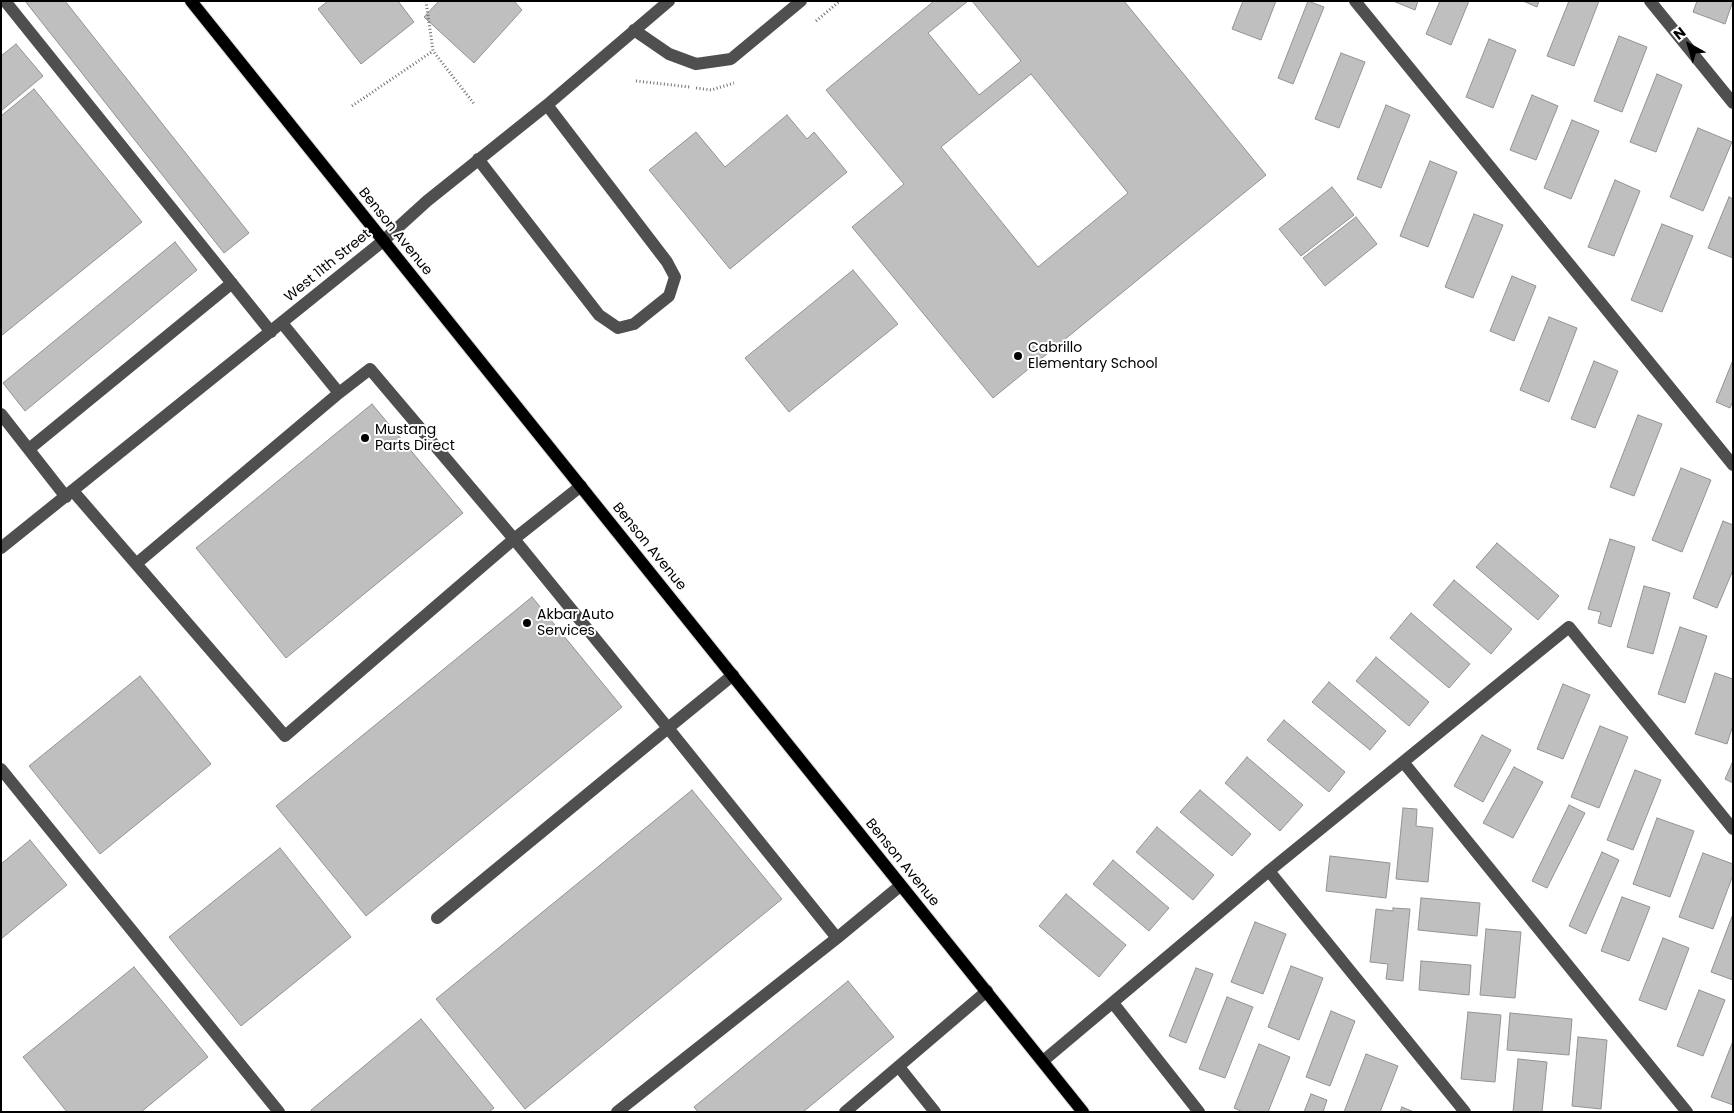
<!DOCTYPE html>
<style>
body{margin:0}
#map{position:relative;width:1734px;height:1113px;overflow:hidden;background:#fff;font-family:Poppins,sans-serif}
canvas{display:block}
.frame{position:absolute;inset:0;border:2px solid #000;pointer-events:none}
.north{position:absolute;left:1664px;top:20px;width:50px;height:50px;-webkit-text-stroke:4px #fff;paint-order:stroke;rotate:321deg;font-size:14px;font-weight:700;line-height:20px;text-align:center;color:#000}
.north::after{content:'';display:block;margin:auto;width:18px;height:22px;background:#000;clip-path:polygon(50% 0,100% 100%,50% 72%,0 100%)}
</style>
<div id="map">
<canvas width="1734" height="1113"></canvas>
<div class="frame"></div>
<div class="north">N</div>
</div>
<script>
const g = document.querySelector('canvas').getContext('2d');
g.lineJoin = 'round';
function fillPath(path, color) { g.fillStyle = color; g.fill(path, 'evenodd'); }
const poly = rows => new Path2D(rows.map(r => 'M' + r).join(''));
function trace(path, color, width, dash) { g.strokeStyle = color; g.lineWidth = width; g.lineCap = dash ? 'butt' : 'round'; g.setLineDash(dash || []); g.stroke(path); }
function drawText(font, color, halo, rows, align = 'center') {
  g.font = font + ' Poppins,sans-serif'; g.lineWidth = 4; g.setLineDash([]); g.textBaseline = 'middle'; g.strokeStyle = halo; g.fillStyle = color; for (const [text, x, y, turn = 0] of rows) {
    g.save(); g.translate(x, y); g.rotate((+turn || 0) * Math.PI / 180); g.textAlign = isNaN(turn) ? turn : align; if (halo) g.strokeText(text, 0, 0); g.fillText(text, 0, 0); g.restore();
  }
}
const building = poly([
 [25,1,65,1,249,233,224,253,25,1],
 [328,1,398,1,414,22,361,64,318,9,328,1],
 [439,1,514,1,522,10,474,63,424,17,439,1],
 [934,1,968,1,928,33,979,95,1021,61,972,1,1124,1,1266,175,993,398,852,227,904,184,826,90,934,1],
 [1031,74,1128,193,1038,267,941,147,1031,74],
 [1243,1,1276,1,1261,40,1232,29,1243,1],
 [1308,1,1324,7,1293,84,1278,78,1308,1],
 [1393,1,1418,1,1415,10,1393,1],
 [1440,1,1469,1,1451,45,1426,34,1440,1],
 [1523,1,1539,1,1537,7,1523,1],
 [1569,1,1599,1,1574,66,1547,56,1569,1],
 [1697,1,1733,1,1725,24,1693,12,1697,1],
 [1619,36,1647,47,1622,112,1594,101,1619,36],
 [1489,39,1516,50,1493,108,1466,97,1489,39],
 [16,44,43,76,1,111,1,56,16,44],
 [1341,53,1365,62,1339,128,1315,119,1341,53],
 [1657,74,1682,85,1656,152,1630,142,1657,74],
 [34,89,142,222,1,336,1,116,34,89],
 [1532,95,1558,106,1536,160,1510,150,1532,95],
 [1386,105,1410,115,1381,188,1357,179,1386,105],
 [787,115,807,139,814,132,847,172,730,269,649,170,696,132,725,167,787,115],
 [1572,120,1599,131,1571,199,1544,188,1572,120],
 [1698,128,1732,142,1703,211,1670,197,1698,128],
 [1430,161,1457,172,1428,247,1400,236,1430,161],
 [1615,180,1640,191,1614,256,1588,247,1615,180],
 [1332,187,1354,215,1301,256,1279,229,1332,187],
 [1729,197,1733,199,1733,258,1708,248,1729,197],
 [1474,214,1503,225,1473,298,1445,287,1474,214],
 [1356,217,1377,244,1325,286,1303,258,1356,217],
 [1662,224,1693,236,1662,312,1631,300,1662,224],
 [175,242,197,270,25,411,3,383,175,242],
 [853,270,898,324,789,412,745,358,853,270],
 [1512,276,1536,286,1514,341,1490,331,1512,276],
 [1549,317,1577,328,1549,402,1520,390,1549,317],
 [1733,360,1733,401,1730,408,1716,402,1733,360],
 [1594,361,1618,371,1595,428,1571,419,1594,361],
 [372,404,463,513,286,658,196,548,372,404],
 [1638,415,1662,424,1634,496,1610,487,1638,415],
 [1681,468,1711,480,1682,552,1652,540,1681,468],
 [1723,521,1733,525,1733,570,1717,608,1693,598,1723,521],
 [1610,539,1635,547,1611,627,1598,623,1601,612,1588,609,1610,539],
 [1497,543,1559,596,1538,620,1476,567,1497,543],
 [1454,580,1512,629,1491,654,1433,605,1454,580],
 [1644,586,1670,593,1653,654,1627,647,1644,586],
 [532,597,622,707,366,916,276,806,532,597],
 [1411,613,1470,664,1449,688,1390,638,1411,613],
 [1680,627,1707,636,1685,703,1658,694,1680,627],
 [1376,657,1429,702,1409,726,1356,681,1376,657],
 [1715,673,1733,679,1733,725,1727,744,1695,734,1715,673],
 [140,676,211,764,100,854,29,766,140,676],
 [1329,682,1386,731,1370,750,1312,702,1329,682],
 [1563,684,1590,695,1563,759,1537,749,1563,684],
 [1284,720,1345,772,1329,792,1267,740,1284,720],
 [1600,726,1628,737,1599,808,1571,797,1600,726],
 [1482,735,1511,750,1483,802,1454,786,1482,735],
 [1247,757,1303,805,1280,831,1225,783,1247,757],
 [1733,761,1733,783,1725,779,1733,761],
 [1514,767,1543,782,1513,838,1483,823,1514,767],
 [1635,770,1661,780,1633,850,1607,840,1635,770],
 [692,790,782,899,525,1109,436,999,692,790],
 [1200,790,1251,834,1232,856,1180,812,1200,790],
 [1569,805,1585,813,1547,888,1532,881,1569,805],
 [1403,808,1417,809,1416,826,1433,828,1428,882,1396,879,1403,808],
 [1657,818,1694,831,1670,897,1633,884,1657,818],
 [1157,827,1214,875,1193,900,1136,852,1157,827],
 [30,840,67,885,1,939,1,864,30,840],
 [280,848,351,937,241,1026,169,937,280,848],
 [1602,852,1619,860,1586,934,1569,926,1602,852],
 [1703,853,1733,864,1733,875,1713,929,1679,917,1703,853],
 [1330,856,1390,863,1386,898,1326,891,1330,856],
 [1113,860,1169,908,1149,931,1093,884,1113,860],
 [1066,894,1126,945,1099,977,1039,926,1066,894],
 [1622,897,1650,907,1629,961,1601,951,1622,897],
 [1421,898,1480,903,1477,936,1418,930,1421,898],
 [1393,908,1410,909,1403,981,1386,979,1388,964,1370,962,1376,909,1393,911,1393,908],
 [1733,914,1733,980,1711,972,1733,914],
 [1255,922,1286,934,1263,994,1231,982,1255,922],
 [1486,929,1521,932,1515,998,1480,995,1486,929],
 [1663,938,1689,948,1666,1010,1639,1000,1663,938],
 [1421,961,1471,965,1469,995,1419,990,1421,961],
 [1291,966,1323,978,1299,1040,1268,1027,1291,966],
 [134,967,208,1057,141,1112,67,1112,23,1057,134,967],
 [1196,968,1213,974,1186,1043,1169,1036,1196,968],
 [848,981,894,1037,803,1112,698,1112,694,1107,848,981],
 [1699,990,1725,1000,1703,1056,1677,1046,1699,990],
 [1227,997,1253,1007,1225,1078,1199,1069,1227,997],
 [1331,1011,1355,1021,1330,1086,1306,1077,1331,1011],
 [1468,1012,1501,1015,1495,1082,1461,1079,1468,1012],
 [1510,1013,1572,1019,1569,1055,1507,1050,1510,1013],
 [421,1019,494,1108,489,1112,312,1112,311,1110,421,1019],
 [1578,1037,1607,1040,1601,1109,1572,1106,1578,1037],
 [1733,1041,1733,1105,1711,1097,1733,1041],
 [1259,1044,1290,1057,1268,1112,1243,1112,1234,1108,1259,1044],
 [1366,1054,1398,1066,1380,1112,1344,1112,1366,1054],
 [1518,1059,1547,1062,1542,1112,1513,1112,1518,1059],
 [1311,1094,1327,1100,1323,1112,1304,1112,1311,1094],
 [1402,1107,1414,1112,1400,1112,1402,1107]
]);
fillPath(building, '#bfbfbf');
trace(building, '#939393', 1);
const major = poly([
 [191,1,1083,1112]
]);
trace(major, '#dbdbdb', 14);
trace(poly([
 [426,1,433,51,475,105],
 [816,21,840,1],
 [636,81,690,87],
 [696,88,711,90,734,83],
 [352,106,433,51]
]), '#717171', 3, [1, 2.5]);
trace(poly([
 [5,1,271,332],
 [1355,1,1733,465],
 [1650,1,1733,103],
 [634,30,669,54,696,64,731,59,801,1],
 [478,159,599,315,618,328,634,324,669,296,675,277,667,262,547,105],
 [339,393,370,369,514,539,668,728,733,675],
 [1,414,66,497],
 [29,449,232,283],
 [73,491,285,736,514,539,581,486],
 [1,548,383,241,427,201,547,105,669,1],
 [136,564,339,393,282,323],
 [1404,763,1687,1112],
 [1,769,279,1112],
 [1269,871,1465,1112],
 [437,918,668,728,837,938,900,886],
 [1113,1003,1199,1112],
 [1043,1061,1269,871,1569,627,1733,829],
 [899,1067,935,1112],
 [617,1112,837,938],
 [845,1112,987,991]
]), '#4f4f4f', 12);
trace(major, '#000', 12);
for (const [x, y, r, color] of [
 [1018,356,5,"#000"],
 [365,438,5,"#000"],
 [527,623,5,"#000"]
]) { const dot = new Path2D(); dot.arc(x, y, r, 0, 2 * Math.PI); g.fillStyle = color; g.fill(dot); trace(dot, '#fff', 2); }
drawText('14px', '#000', '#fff', [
 ["Benson Avenue",395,232,51],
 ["West 11th Street",328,266,-39],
 ["Benson Avenue",649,547,51],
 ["Benson Avenue",902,863,51]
]);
drawText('14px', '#000', '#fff', [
 ["Cabrillo",1028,348],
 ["Elementary School",1028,364],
 ["Mustang",375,430],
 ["Parts Direct",375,446],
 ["Akbar Auto",537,615],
 ["Services",537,631]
], 'left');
</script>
